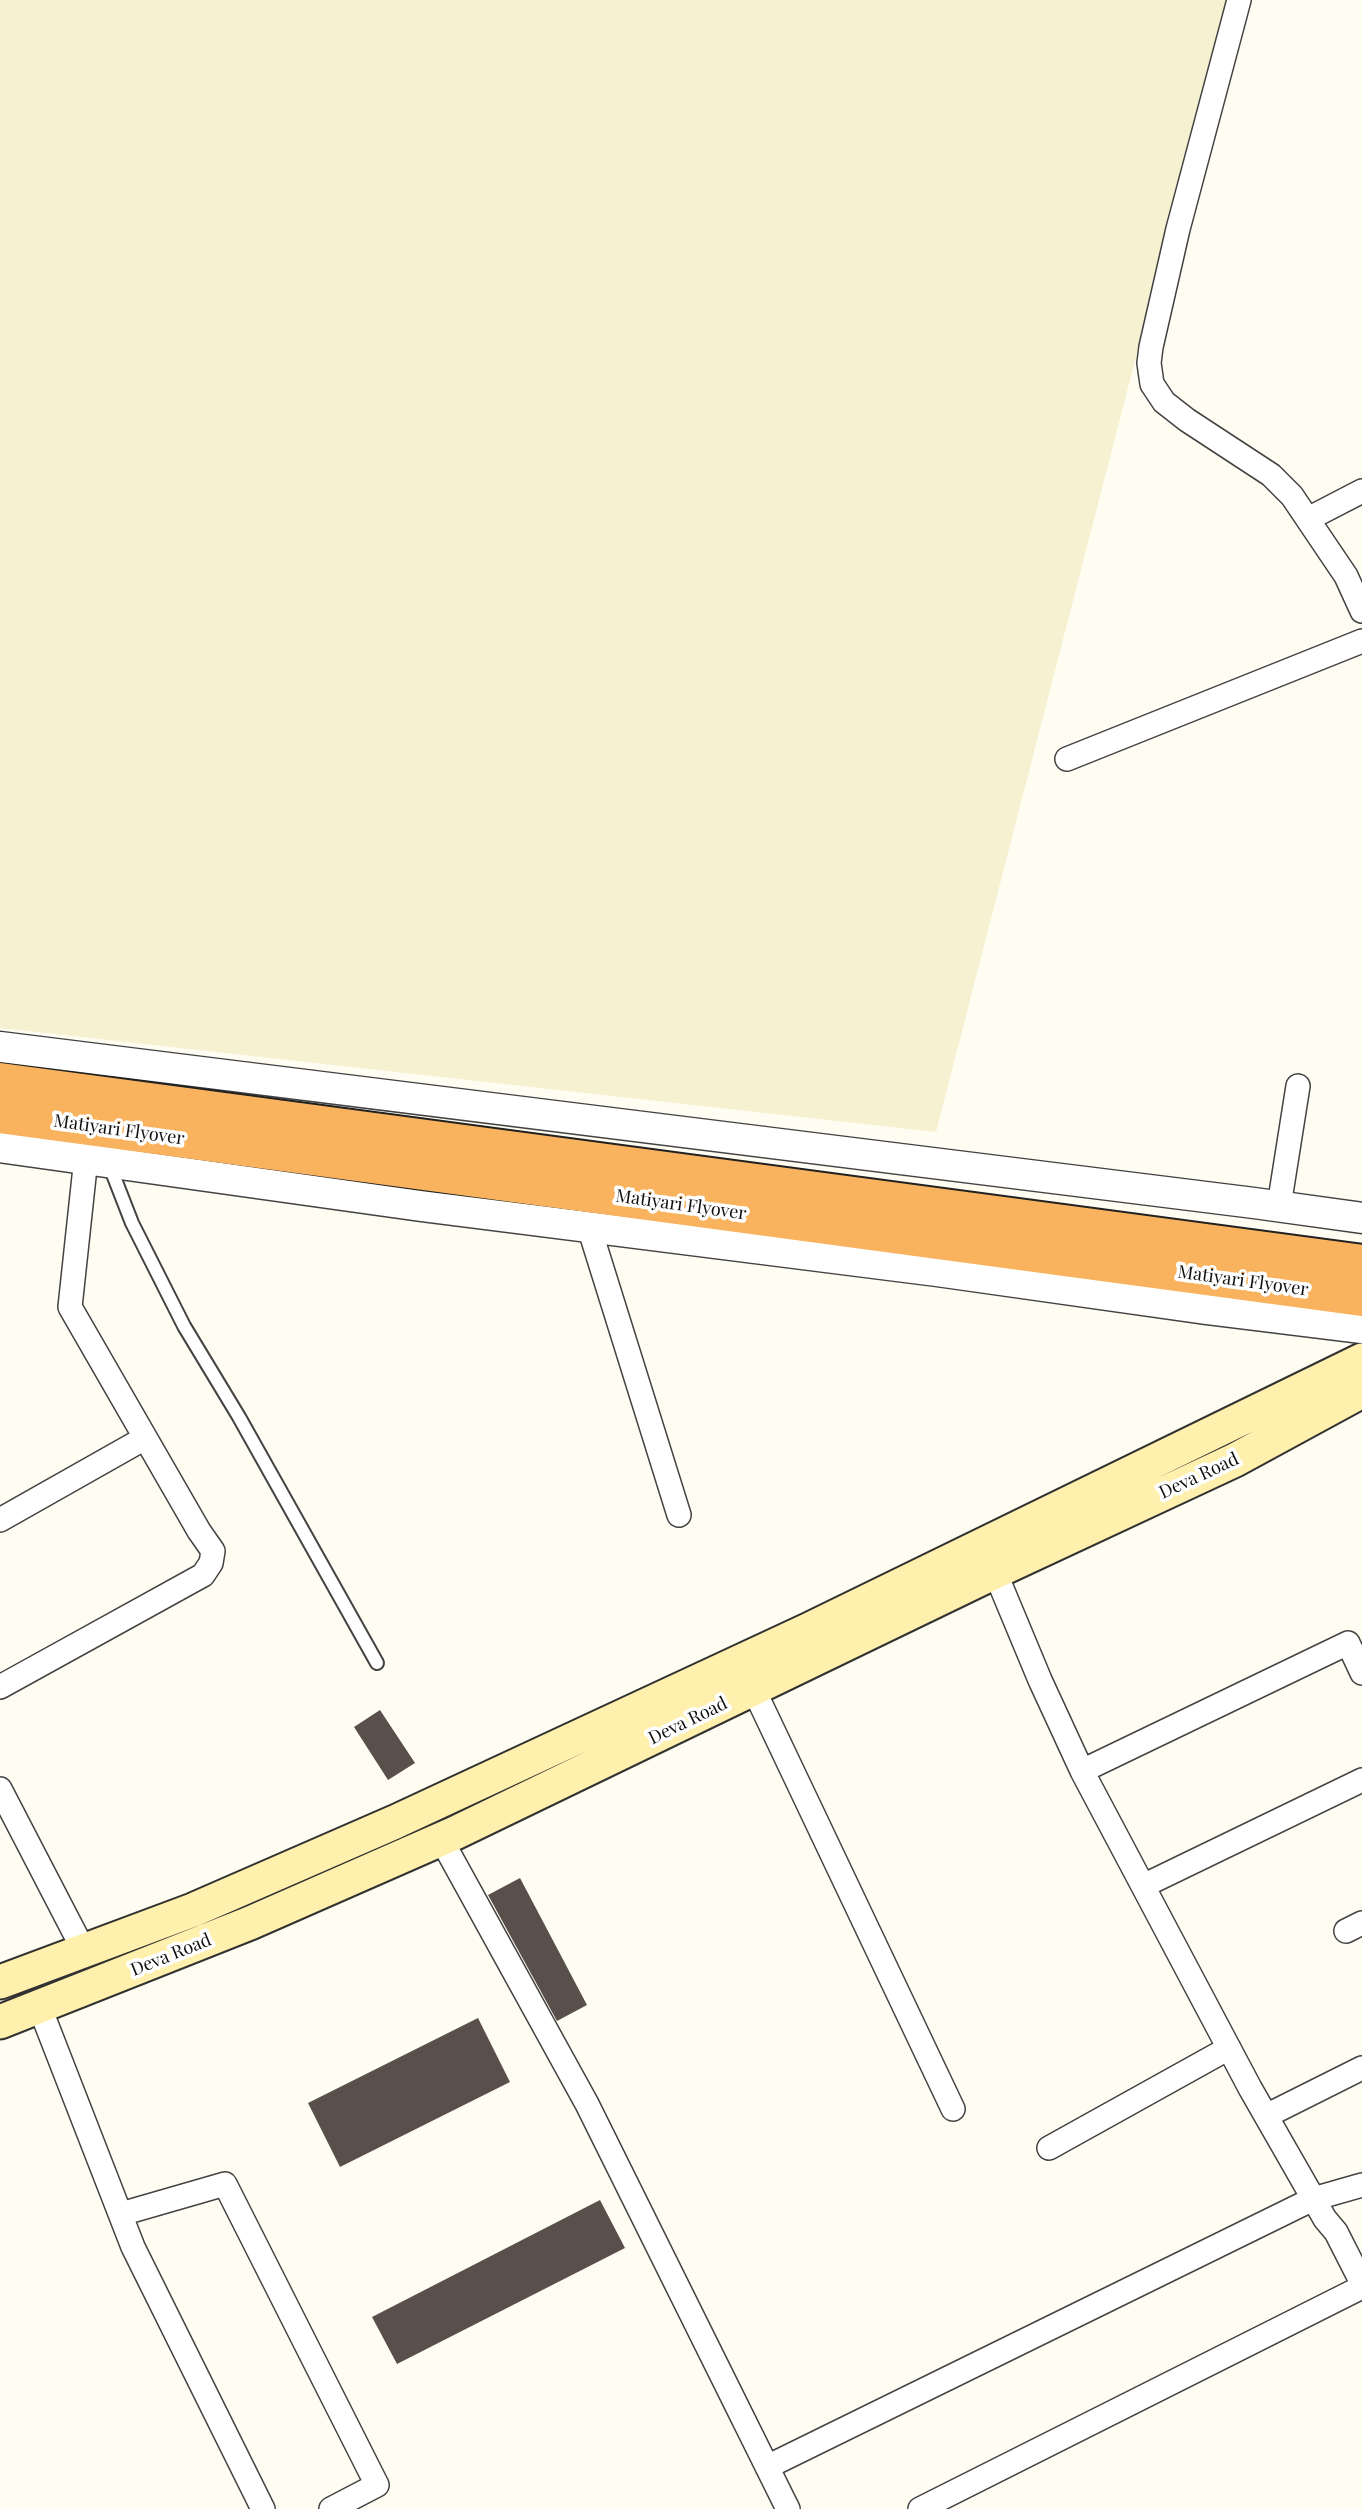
<!DOCTYPE html>
<style>
body{margin:0}
canvas{display:block;background:#fffcf2}
</style>
<canvas width="1362" height="2509"></canvas>
<script>
const g = document.querySelector('canvas').getContext('2d');
g.lineJoin = 'round';
function fillPath(path, color) { g.fillStyle = color; g.fill(path, 'evenodd'); }
const poly = rows => new Path2D(rows.map(r => 'M' + r).join(''));
function trace(path, color, width, dash) { g.strokeStyle = color; g.lineWidth = width; g.lineCap = dash ? 'butt' : 'round'; g.setLineDash(dash || []); g.stroke(path); }
function drawText(font, color, halo, rows, align = 'center') {
  g.font = font + ' "Playfair Display",serif'; g.lineWidth = 7; g.setLineDash([]); g.textBaseline = 'middle'; g.strokeStyle = halo; g.fillStyle = color; for (const [text, x, y, turn = 0] of rows) {
    g.save(); g.translate(x, y); g.rotate((+turn || 0) * Math.PI / 180); g.textAlign = isNaN(turn) ? turn : align; if (halo) g.strokeText(text, 0, 0); g.fillText(text, 0, 0); g.restore();
  }
}
fillPath(poly([
 [0,0,1228,0,936,1132,0,1028]
]), '#f6f1d1');
fillPath(poly([
 [380,1710,415,1763,388,1780,354,1727],
 [520,1878,587,2005,557,2021,488,1895],
 [478,2018,510,2082,340,2167,308,2103],
 [600,2200,625,2248,397,2364,372,2317]
]), '#59504b');
const service = poly([
 [109,1164,132,1223,184,1326,239,1417,377,1663]
]);
const minor = poly([
 [1239,0,1178,229,1151,347,1149,363,1152,384,1164,402,1187,420,1271,475,1292,496,1346,576,1362,611],
 [1308,519,1362,491],
 [1067,759,1362,641],
 [1279,1206,1298,1086],
 [589,1227,679,1515],
 [0,1520,145,1438],
 [995,1572,1040,1680,1082,1771,1250,2088,1325,2219,1336,2232,1362,2283],
 [0,1687,203,1575,211,1563,213,1551,199,1531,70,1307,86,1158],
 [754,1690,953,2109],
 [1082,1771,1348,1643,1362,1673],
 [0,1789,84,1951],
 [441,1839,587,2104,788,2509],
 [1143,1886,1362,1780],
 [1346,1931,1362,1923],
 [40,2008,133,2247,263,2509],
 [1266,2116,1362,2068],
 [1049,2148,1229,2048],
 [121,2214,225,2184,377,2485,331,2509],
 [767,2467,1313,2199,1362,2185],
 [920,2509,1362,2287]
]);
const tertiary = poly([
 [0,1047,1254,1203,1362,1218],
 [0,1147,421,1206,937,1271,1206,1309,1362,1328]
]);
const secondary = poly([
 [0,1982,193,1910,395,1822,808,1630,1362,1360],
 [0,2022,250,1923,455,1833,995,1572,1235,1460,1362,1391]
]);
const trunk = poly([
 [0,1082,1362,1264],
 [0,1114,1362,1297]
]);
trace(service, '#434343', 16);
trace(minor, '#434343', 26);
trace(tertiary, '#434343', 33);
trace(secondary, '#323232', 37);
trace(trunk, '#212121', 42);
trace(service, '#fff', 12);
trace(minor, '#fff', 23);
trace(tertiary, '#fff', 30);
trace(secondary, '#fff1ad', 33);
trace(trunk, '#f9b35f', 38);
drawText('18px', '#101010', '#fff', [
 ["Matiyari Flyover",119,1130,8],
 ["Matiyari Flyover",681,1205,8],
 ["Matiyari Flyover",1243,1281,8],
 ["Deva Road",1199,1476,-25],
 ["Deva Road",688,1721,-26],
 ["Deva Road",171,1955,-22]
]);
</script>
